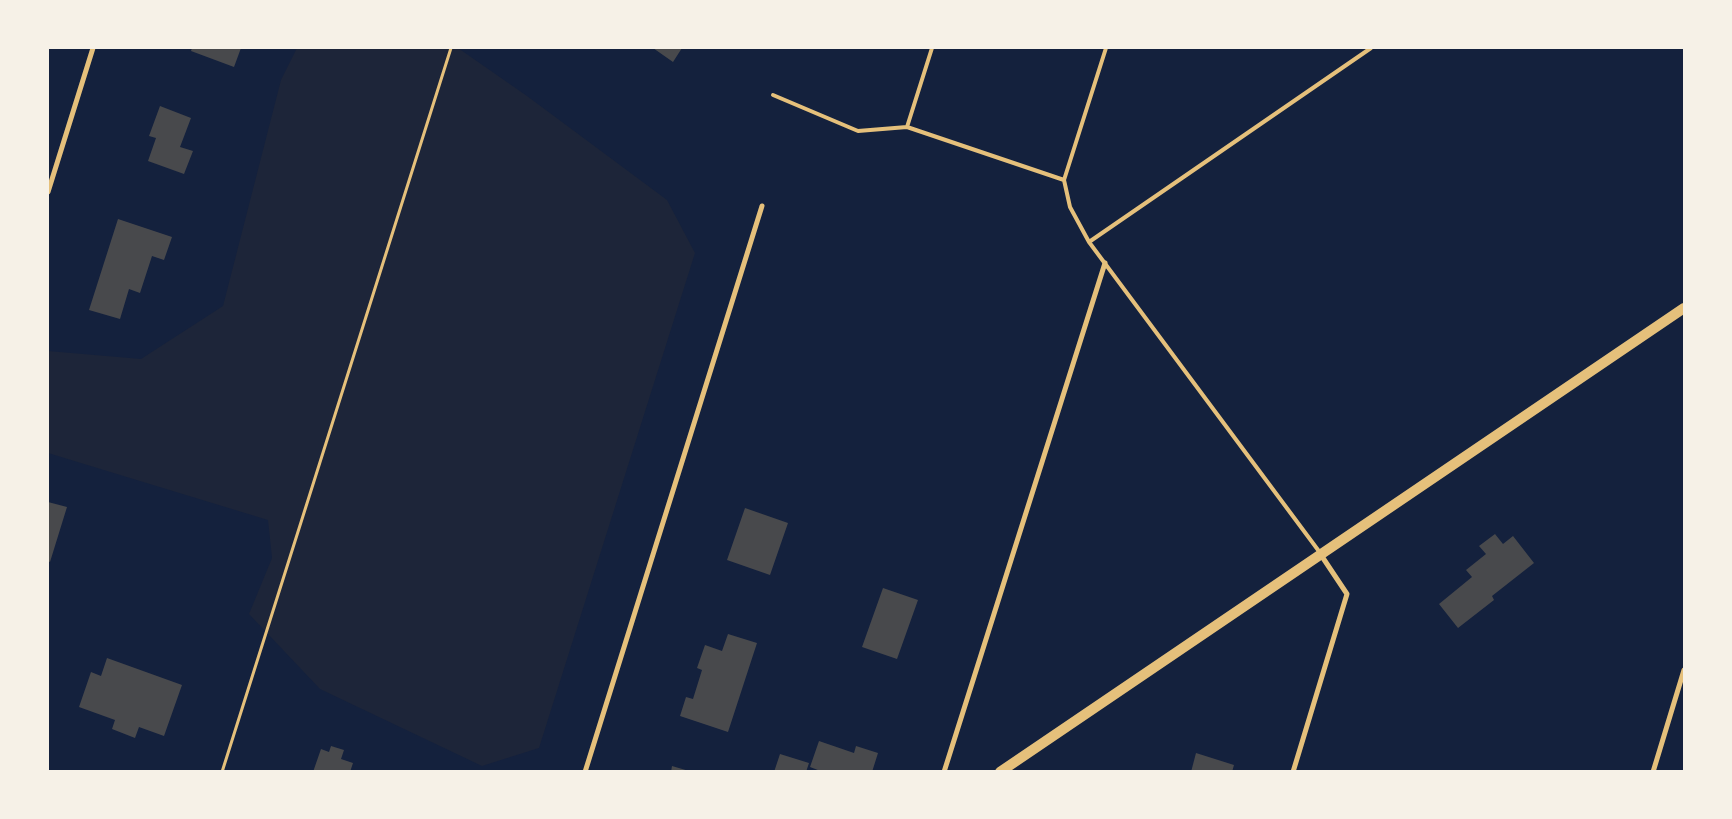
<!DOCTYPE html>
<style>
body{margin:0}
#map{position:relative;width:1732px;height:819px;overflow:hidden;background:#14213d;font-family:"Source Serif 4",serif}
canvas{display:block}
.frame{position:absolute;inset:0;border:49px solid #f6f1e7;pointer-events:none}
</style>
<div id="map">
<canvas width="1732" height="819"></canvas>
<div class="frame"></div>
</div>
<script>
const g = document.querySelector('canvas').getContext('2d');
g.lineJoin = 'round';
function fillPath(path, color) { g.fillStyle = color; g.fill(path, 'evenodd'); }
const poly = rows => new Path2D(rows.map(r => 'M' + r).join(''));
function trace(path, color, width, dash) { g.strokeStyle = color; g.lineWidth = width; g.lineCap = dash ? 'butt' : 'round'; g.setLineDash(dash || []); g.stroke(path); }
fillPath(poly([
 [297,48,458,48,527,96,667,200,695,253,539,748,482,766,320,689,249,614,272,558,268,520,48,453,48,351,141,359,223,306,281,80]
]), '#1d2539');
fillPath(poly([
 [192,48,241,48,234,67,191,51],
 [653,48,682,48,673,62],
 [160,106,191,118,180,147,193,151,184,174,148,161,156,138,149,136],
 [118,219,172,237,164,260,152,256,140,293,129,289,120,319,89,310],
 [48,502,67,507,50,562,48,561],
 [745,508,788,523,770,575,727,560],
 [1495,534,1503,544,1513,536,1534,563,1492,596,1494,600,1458,628,1439,604,1472,577,1466,570,1486,554,1479,546],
 [883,588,918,600,897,659,862,647],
 [728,634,757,643,728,732,680,716,686,697,693,699,702,670,697,668,705,645,722,651],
 [107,658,182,685,164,736,139,727,135,738,112,729,115,720,79,707,91,672,101,676],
 [819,741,854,753,856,746,878,753,872,772,823,772,810,767],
 [331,746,344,750,341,759,353,763,350,772,313,772,321,749,329,752],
 [1196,753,1234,765,1232,772,1191,772],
 [780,754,809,763,806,772,774,772],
 [672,766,689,771,689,772,671,772]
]), '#48494c');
trace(poly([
 [222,772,451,48]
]), '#e5c07b', 3);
trace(poly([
 [1106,48,1064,180,1070,207,1089,242,1321,554],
 [773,95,858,131,907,127,932,48],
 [907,127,1064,180],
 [1089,242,1371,48]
]), '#e5c07b', 4);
trace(poly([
 [48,192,93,48],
 [585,772,762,206],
 [944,772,1105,263],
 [1293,772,1347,594,1321,555],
 [1653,772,1684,670]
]), '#e5c07b', 5);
trace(poly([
 [1000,772,1684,308]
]), '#e5c07b', 10);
</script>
